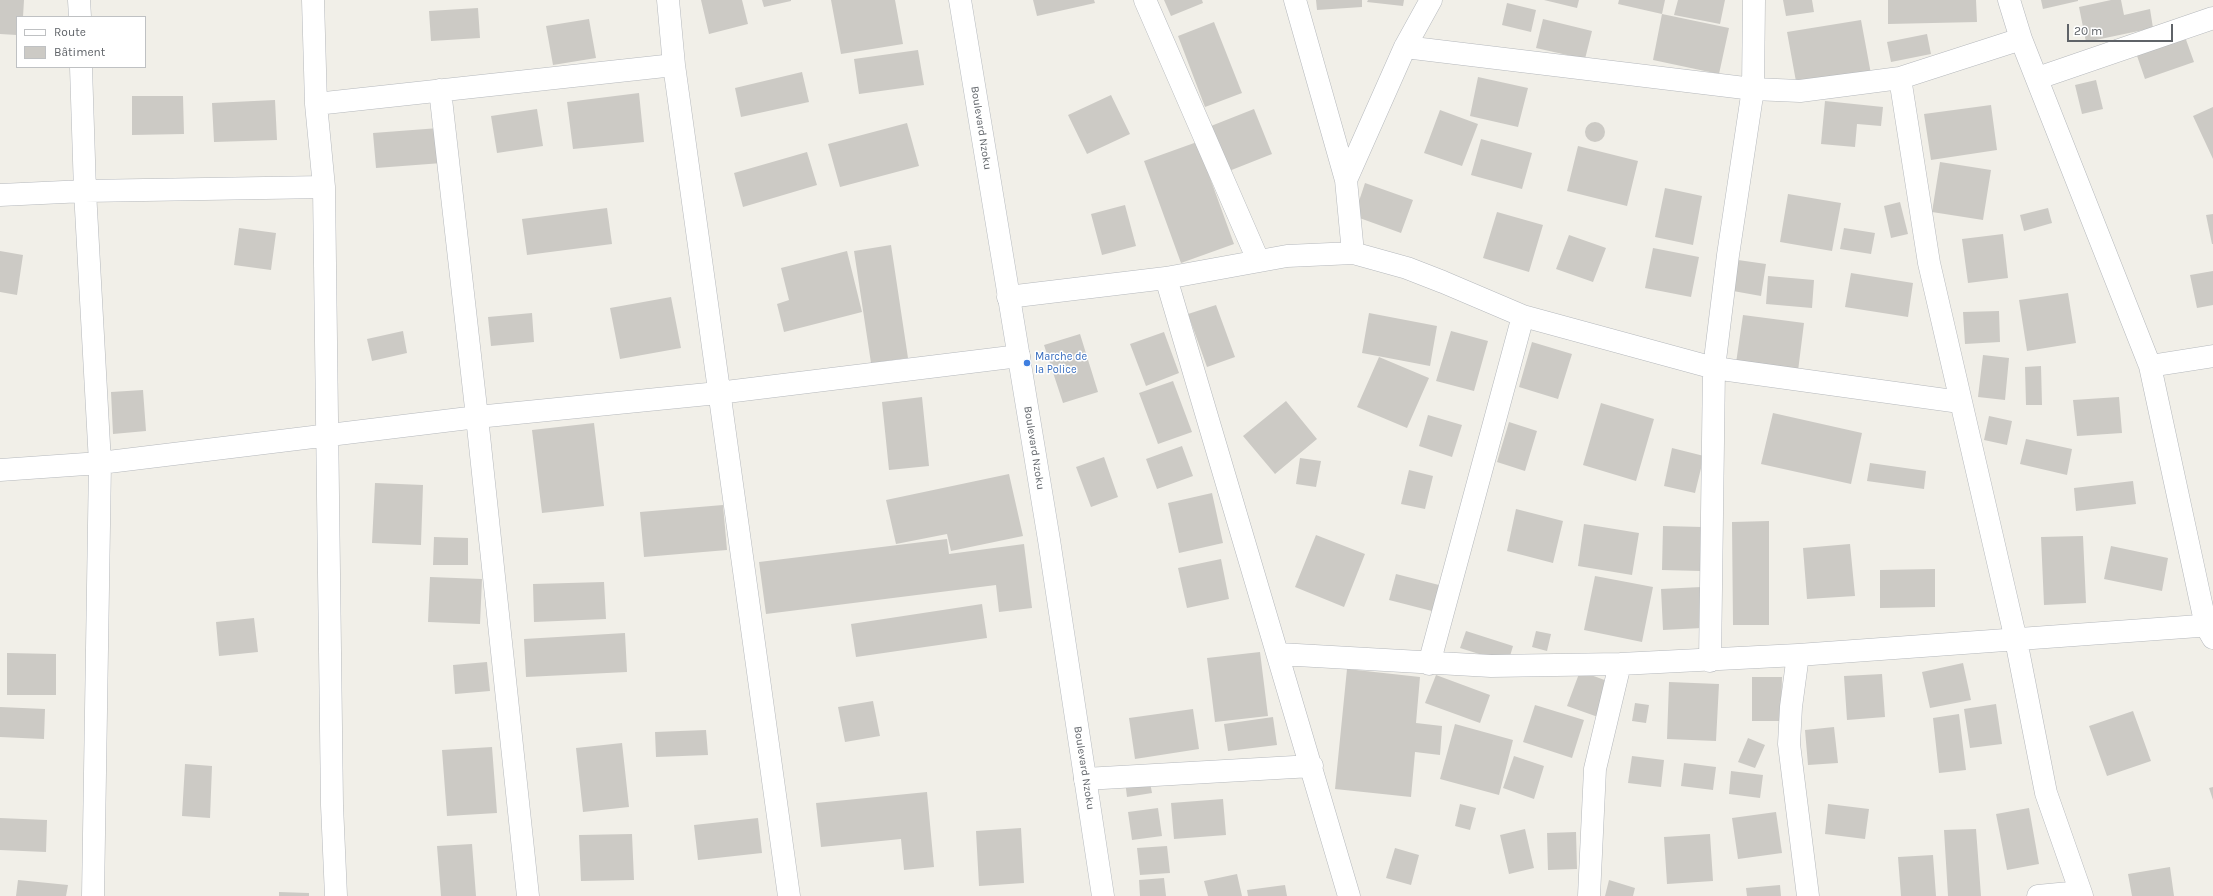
<!DOCTYPE html>
<meta charset="utf-8">
<style>
body{margin:0}
#map{position:relative;width:2213px;height:896px;overflow:hidden;background:#f1efe8;font-family:Karla,sans-serif}
canvas{display:block}
.legend{position:absolute;left:16px;top:16px;width:130px;height:52px;box-sizing:border-box;background:#fff;border:1px solid #bfc1c3;margin:0;padding:5px 7px;list-style:none;font-size:12px;color:#5f6368}
.legend li{display:flex;align-items:center;gap:8px;height:20px}
.legend b{width:20px;border:1px solid #bfc1c3}
.scale{position:absolute;left:2067px;top:24px;width:106px;height:18px;box-sizing:border-box;border:2px solid #5f6368;border-top:0;padding-left:5px;font-size:12px;line-height:14px;white-space:nowrap;color:#5f6368;-webkit-text-stroke:3px #fff;paint-order:stroke}
</style>
<div id="map">
<canvas width="2213" height="896"></canvas>
<ul class="legend">
<li><b style="height:5px;background:#fff"></b>Route</li>
<li><b style="height:11px;background:#cccac5"></b>Bâtiment</li>
</ul>
<div class="scale">20 m</div>
</div>
<script>
const g = document.querySelector('canvas').getContext('2d');
g.lineJoin = 'round';
function fillPath(path, color) { g.fillStyle = color; g.fill(path, 'evenodd'); }
const poly = rows => new Path2D(rows.map(r => 'M' + r).join(''));
function trace(path, color, width, dash) { g.strokeStyle = color; g.lineWidth = width; g.lineCap = dash ? 'butt' : 'round'; g.setLineDash(dash || []); g.stroke(path); }
function drawText(font, color, halo, rows, align = 'center') {
  g.font = font + ' Karla,sans-serif'; g.lineWidth = 3; g.setLineDash([]); g.textBaseline = 'middle'; g.strokeStyle = halo; g.fillStyle = color; for (const [text, x, y, turn = 0] of rows) {
    g.save(); g.translate(x, y); g.rotate((+turn || 0) * Math.PI / 180); g.textAlign = isNaN(turn) ? turn : align; if (halo) g.strokeText(text, 0, 0); g.fillText(text, 0, 0); g.restore();
  }
}
fillPath(poly([
 [0,0,24,0,23,17,17,17,17,35,0,34],
 [701,0,742,0,748,24,709,34],
 [762,0,791,0,791,1,764,7],
 [831,0,895,0,903,44,841,54],
 [1033,0,1094,0,1095,3,1037,16],
 [1164,0,1202,0,1203,3,1171,16],
 [1316,0,1362,0,1362,7,1317,10],
 [1368,0,1404,0,1403,6,1367,2],
 [1544,0,1579,0,1577,8],
 [1619,0,1665,0,1662,14,1618,4],
 [1678,0,1725,0,1720,24,1674,15],
 [1783,0,1812,0,1814,12,1786,16],
 [1888,0,1976,0,1977,22,1888,24],
 [2041,0,2078,0,2078,1,2043,9],
 [2111,0,2121,0,2124,15,2150,9,2153,28,2086,42,2079,7],
 [1507,3,1536,10,1531,32,1502,25],
 [478,8,480,38,431,41,429,11],
 [1662,14,1729,28,1719,74,1653,60],
 [589,19,596,58,553,65,546,26],
 [1543,19,1592,31,1585,59,1536,48],
 [1861,20,1871,74,1797,87,1787,32],
 [1214,22,1242,93,1205,107,1178,36],
 [1927,34,1931,54,1891,62,1887,42],
 [2184,34,2194,62,2145,79,2135,50],
 [918,50,924,85,859,94,854,59],
 [802,72,809,102,741,117,735,88],
 [1478,77,1528,88,1518,127,1470,116],
 [2096,80,2103,109,2082,114,2075,85],
 [639,93,644,142,573,149,567,102],
 [1111,95,1130,134,1087,154,1068,115],
 [132,96,183,96,184,134,132,135],
 [275,100,277,140,214,142,212,103],
 [1825,101,1883,107,1881,126,1857,124,1855,147,1821,144],
 [1991,105,1997,150,1931,160,1924,114],
 [2213,107,2213,159,2193,116],
 [537,109,543,146,497,153,491,116],
 [1254,109,1272,154,1229,171,1211,126],
 [1440,110,1478,124,1462,166,1424,153],
 '1585 132a10 10 0 1 1 20 0a10 10 0 1 1-20 0Z',
 [907,123,919,166,840,187,828,144],
 [439,128,442,163,376,168,373,133],
 [1481,139,1532,153,1522,189,1471,175],
 [1197,142,1234,244,1181,263,1144,161],
 [1578,146,1638,161,1627,206,1567,191],
 [807,152,817,185,743,207,734,173],
 [1940,162,1991,170,1983,220,1932,212],
 [1365,183,1413,200,1401,233,1354,216],
 [1665,188,1702,196,1693,245,1655,237],
 [1788,194,1841,203,1832,251,1780,242],
 [1900,202,1908,234,1891,238,1884,206],
 [1125,205,1136,246,1102,255,1091,214],
 [607,208,612,244,527,255,522,219],
 [2048,208,2052,223,2024,231,2020,215],
 [1497,212,1543,225,1529,272,1483,258],
 [2213,214,2213,244,2212,244,2206,215],
 [239,228,276,233,271,270,234,265],
 [1844,228,1875,233,1871,254,1840,249],
 [2003,234,2008,278,1968,283,1962,239],
 [1569,235,1606,248,1593,282,1556,269],
 [891,245,908,358,871,363,854,251],
 [1653,248,1699,257,1691,297,1645,288],
 [0,251,23,255,17,295,0,292],
 [847,251,862,312,784,332,777,304,789,300,781,268],
 [1738,260,1766,264,1761,296,1733,291],
 [2213,271,2213,305,2197,308,2190,275],
 [1851,273,1913,283,1908,317,1845,307],
 [1768,276,1814,280,1812,308,1766,304],
 [2068,293,2076,343,2027,351,2019,300],
 [671,297,681,348,620,359,610,308],
 [1216,305,1235,357,1207,367,1188,314],
 [1999,311,2000,342,1965,344,1963,312],
 [532,313,534,342,491,346,488,317],
 [1369,313,1437,326,1430,366,1362,353],
 [1743,315,1804,323,1798,371,1736,363],
 [403,331,407,353,372,361,367,339],
 [1451,331,1488,341,1474,391,1436,381],
 [1164,332,1179,373,1146,386,1130,344],
 [1080,334,1098,392,1063,403,1044,345],
 [1532,342,1572,354,1558,399,1519,387],
 [1983,355,2009,358,2005,400,1978,397],
 [1379,357,1429,378,1407,428,1357,407],
 [2041,366,2042,405,2026,405,2025,367],
 [1173,381,1192,432,1158,444,1139,393],
 [143,390,146,431,113,434,111,392],
 [922,397,929,466,889,470,882,402],
 [2119,397,2122,433,2077,436,2073,400],
 [1286,401,1317,439,1275,474,1243,436],
 [1601,403,1654,419,1636,481,1583,465],
 [1773,413,1862,433,1851,484,1761,464],
 [1428,415,1462,425,1452,457,1419,446],
 [1989,416,2012,421,2007,445,1984,440],
 [1509,422,1537,431,1525,471,1497,462],
 [594,423,604,506,542,513,532,430],
 [2026,439,2072,449,2067,475,2020,464],
 [1182,446,1193,476,1157,489,1146,459],
 [1672,448,1704,456,1695,493,1664,486],
 [1104,457,1118,497,1091,507,1076,467],
 [1300,458,1321,461,1316,487,1296,484],
 [1870,463,1926,471,1924,489,1867,481],
 [1409,470,1433,476,1425,509,1401,504],
 [1009,474,1023,536,951,551,947,534,896,544,886,500],
 [2133,481,2136,504,2076,511,2074,488],
 [375,483,423,485,421,545,372,543],
 [1212,493,1223,543,1179,553,1168,503],
 [723,505,727,550,644,557,640,512],
 [1516,509,1563,521,1553,563,1507,551],
 [1769,521,1769,625,1733,625,1732,522],
 [1584,524,1639,533,1632,575,1578,566],
 [1663,526,1702,527,1701,571,1662,570],
 [1316,535,1365,554,1344,607,1295,587],
 [2083,536,2086,603,2044,605,2041,537],
 [434,537,468,538,468,565,433,565],
 [947,539,949,554,1024,544,1032,608,999,612,996,585,766,614,759,562],
 [1850,544,1855,596,1807,599,1803,548],
 [2111,546,2168,558,2162,591,2104,579],
 [1221,559,1229,599,1187,608,1178,568],
 [1935,569,1935,607,1880,608,1880,570],
 [1396,574,1439,585,1432,611,1389,600],
 [1595,576,1653,587,1642,642,1584,630],
 [430,577,482,579,480,624,428,622],
 [604,582,606,619,534,622,533,584],
 [1701,587,1702,628,1663,630,1661,589],
 [982,604,987,638,856,657,851,624],
 [254,618,258,652,219,656,216,622],
 [1466,631,1513,646,1508,663,1460,648],
 [1536,631,1551,634,1547,651,1532,647],
 [625,633,627,672,526,677,524,639],
 [1260,652,1268,716,1215,722,1207,658],
 [7,653,56,654,56,695,7,695],
 [487,662,490,691,455,694,453,665],
 [1963,663,1971,700,1930,708,1922,672],
 [1347,669,1420,677,1416,723,1442,726,1440,755,1415,752,1411,797,1335,789],
 [1580,671,1610,682,1598,717,1567,706],
 [1882,674,1885,717,1847,720,1844,676],
 [1436,675,1490,695,1480,723,1425,703],
 [1752,677,1782,677,1781,721,1752,721],
 [1669,682,1719,684,1716,741,1667,739],
 [873,701,880,736,845,742,838,707],
 [1635,703,1649,705,1646,723,1632,721],
 [1996,704,2002,744,1970,748,1964,709],
 [1535,705,1584,720,1572,758,1523,742],
 [0,707,45,709,44,739,0,737],
 [1193,709,1199,749,1135,759,1129,718],
 [2133,711,2151,761,2107,776,2089,726],
 [1959,714,1966,770,1939,773,1933,718],
 [1273,717,1277,745,1228,751,1224,724],
 [1455,724,1513,740,1499,795,1440,779],
 [1834,727,1838,763,1808,765,1805,730],
 [706,730,708,755,656,757,655,732],
 [1748,738,1765,745,1755,768,1738,762],
 [622,743,629,807,583,812,576,748],
 [492,747,497,813,447,816,442,750],
 [1514,756,1544,766,1534,799,1503,788],
 [1632,756,1664,760,1661,787,1628,783],
 [1684,763,1716,767,1713,790,1681,786],
 [185,764,212,766,210,818,182,816],
 [1731,771,1763,775,1760,798,1729,794],
 [1149,777,1152,793,1127,797,1125,781],
 [2213,787,2213,800,2209,788],
 [927,792,934,867,904,870,901,839,821,847,816,803],
 [1223,799,1226,835,1174,839,1171,803],
 [1460,804,1476,808,1470,830,1455,826],
 [1828,804,1869,809,1865,839,1825,834],
 [1158,808,1162,836,1132,840,1128,812],
 [2029,808,2039,864,2007,870,1996,814],
 [1776,812,1782,853,1738,859,1732,818],
 [0,818,47,820,46,852,0,850],
 [758,818,762,853,698,860,694,825],
 [1021,828,1024,883,979,886,976,831],
 [1525,829,1534,868,1509,874,1500,835],
 [1976,829,1981,896,1948,896,1944,830],
 [1576,832,1577,869,1548,870,1547,833],
 [632,834,634,880,581,881,579,835],
 [1710,834,1713,881,1667,884,1664,837],
 [472,844,476,896,441,896,437,846],
 [1167,846,1170,873,1140,875,1137,848],
 [1395,848,1419,855,1411,885,1386,878],
 [1933,855,1936,896,1901,896,1898,857],
 [2170,867,2174,896,2132,896,2128,874],
 [1237,874,1242,896,1208,896,1204,881],
 [1164,878,1166,896,1140,896,1139,880],
 [18,880,68,885,66,896,16,896],
 [1609,880,1635,888,1633,896,1605,896],
 [1285,885,1287,896,1248,896,1247,890],
 [1780,885,1781,896,1747,896,1746,888],
 [279,892,309,893,309,896,279,896]
]), '#cccac5');
const street = poly([
 [79,0,80,17],
 [313,0,316,104,324,187,332,805,336,896],
 [668,0,674,65,789,896],
 [1145,0,1258,260],
 [1295,0,1346,180,1353,253],
 [2009,0,2021,39,2150,366,2206,626,2213,638],
 [1405,47,1753,89,1800,91,1900,78,2021,39],
 [81,67,85,191,100,463,93,896],
 [1900,78,1929,263,2016,640,2046,793,2082,896],
 [2038,78,2213,18],
 [440,90,477,417,528,896],
 [316,104,674,65],
 [1346,180,1405,47,1431,0],
 [0,195,85,191,324,187],
 [1166,278,1349,896],
 [1008,297,1166,278,1287,256,1353,253,1407,268,1443,282,1523,316,1714,368,1960,402],
 [2150,366,2213,356],
 [0,470,100,463,477,417,718,393,1019,356],
 [1279,654,1491,666,1620,664,1798,655,2213,625],
 [1798,655,1791,707,1789,744,1808,896],
 [1710,661,1714,368,1728,255,1753,89,1754,0],
 [1429,664,1523,316],
 [1085,779,1312,766],
 [1589,896,1595,769,1620,664],
 [2038,896,2080,892]
]);
const secondary = poly([
 [960,0,1049,540,1103,896]
]);
trace(street, '#b5b8bc', 23);
trace(secondary, '#b6babf', 23);
trace(street, '#fff', 22);
trace(secondary, '#fff', 22);
for (const [x, y, r, color] of [
 [1027,363,4,"#3f7fe0"]
]) { const dot = new Path2D(); dot.arc(x, y, r, 0, 2 * Math.PI); g.fillStyle = color; g.fill(dot); trace(dot, '#fff', 1.5); }
drawText('11px', '#5f6368', '#fff', [
 ["Boulevard Nzoku",981,128,81],
 ["Boulevard Nzoku",1034,448,81],
 ["Boulevard Nzoku",1084,768,81]
]);
drawText('11px', '#366cbe', '#fff', [
 ["Marche de",1035,357],
 ["la Police",1035,370]
], 'left');
</script>
